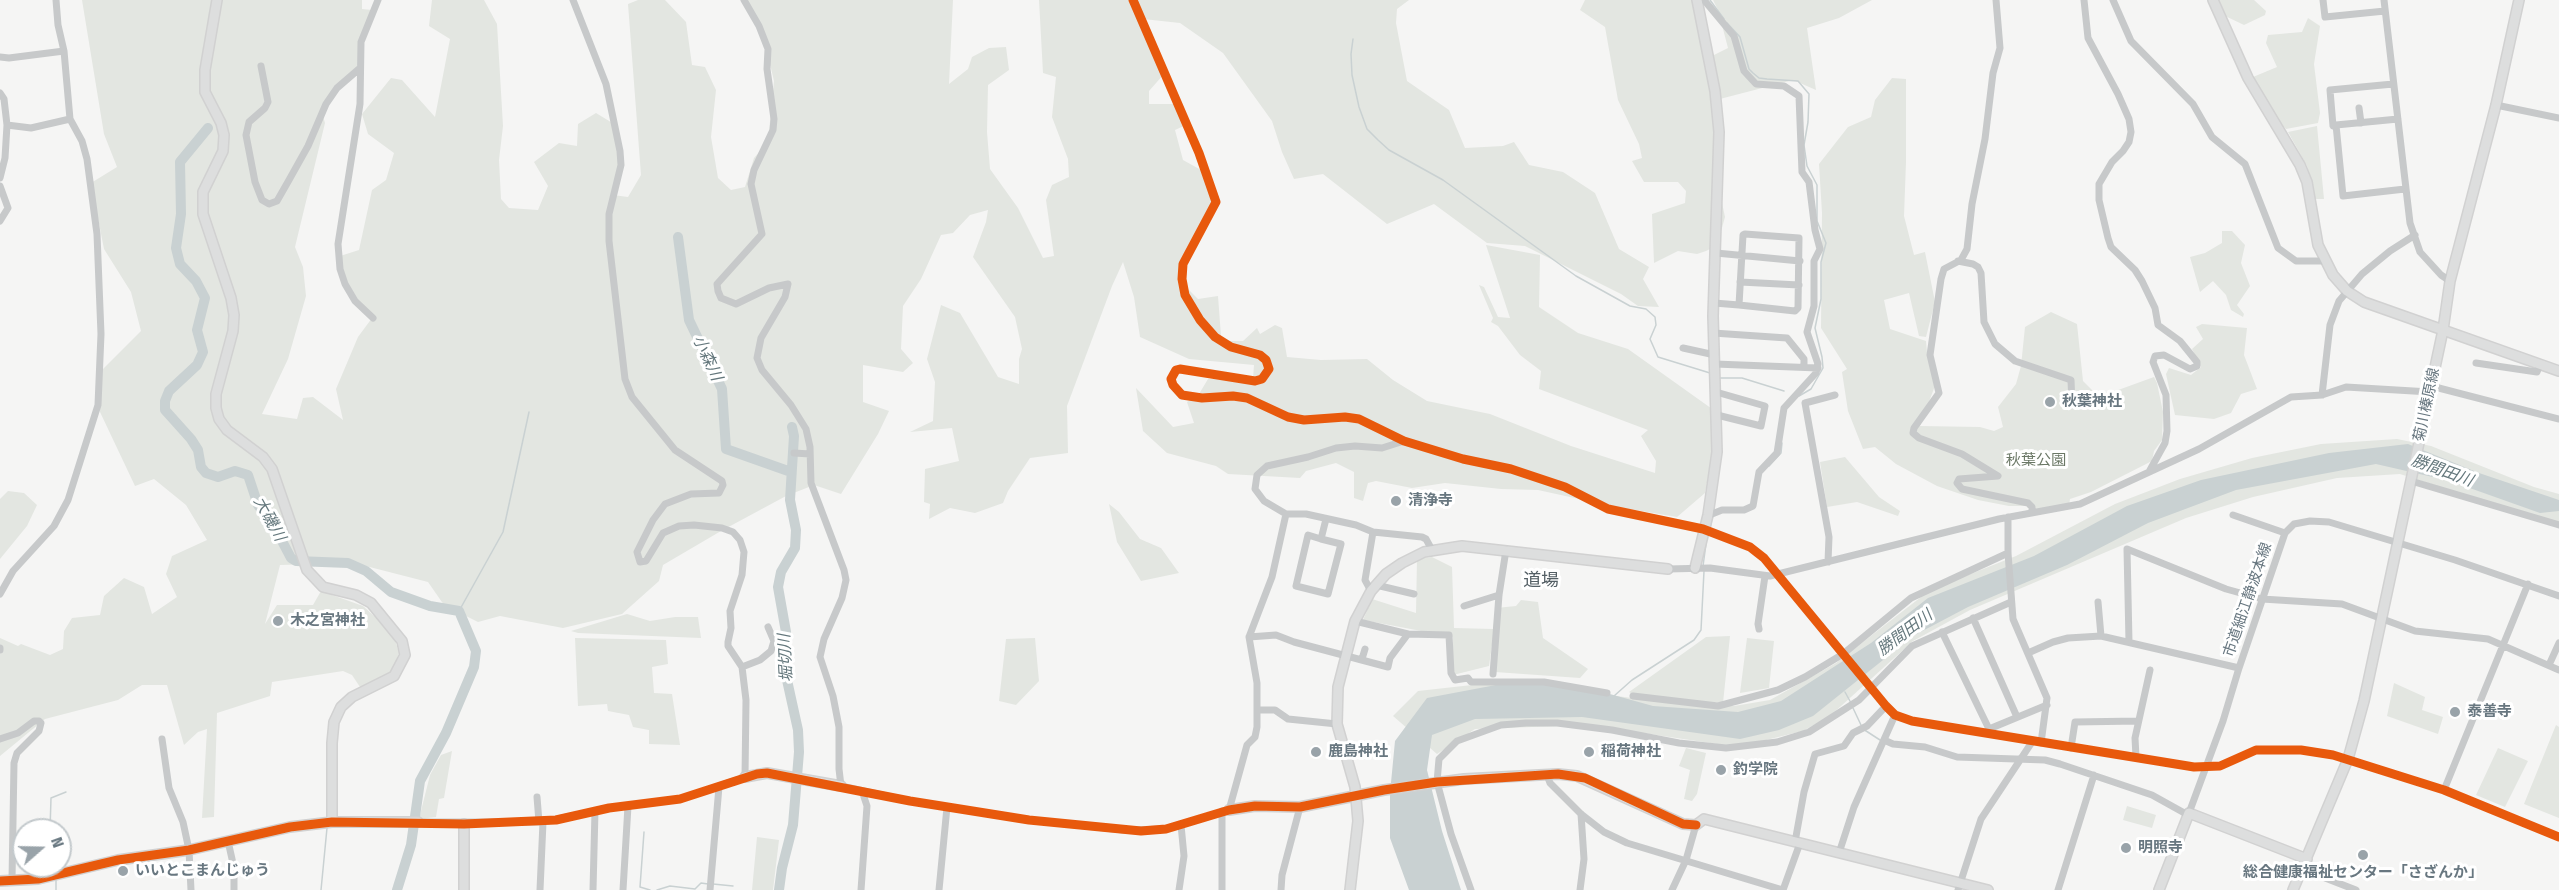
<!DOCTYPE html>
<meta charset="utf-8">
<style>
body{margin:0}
#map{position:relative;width:2559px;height:890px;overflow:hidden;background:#f5f5f4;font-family:"Fira Sans Condensed",sans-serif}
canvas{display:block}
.north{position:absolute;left:12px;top:818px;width:60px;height:60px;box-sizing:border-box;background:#fff;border:2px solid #c3c9cc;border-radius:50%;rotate:70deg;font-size:16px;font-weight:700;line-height:24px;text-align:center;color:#687780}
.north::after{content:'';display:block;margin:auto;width:21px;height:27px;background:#99a3a9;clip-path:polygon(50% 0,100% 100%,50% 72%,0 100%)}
</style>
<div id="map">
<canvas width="2559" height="890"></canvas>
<div class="north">N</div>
</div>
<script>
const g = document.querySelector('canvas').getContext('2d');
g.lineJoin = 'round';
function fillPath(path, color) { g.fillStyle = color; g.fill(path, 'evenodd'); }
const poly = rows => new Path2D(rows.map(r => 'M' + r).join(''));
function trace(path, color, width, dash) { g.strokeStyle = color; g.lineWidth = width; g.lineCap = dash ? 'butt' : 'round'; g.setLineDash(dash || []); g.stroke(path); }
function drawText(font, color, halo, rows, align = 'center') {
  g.font = font + ' "Fira Sans Condensed","Noto Sans JP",sans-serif'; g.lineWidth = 6; g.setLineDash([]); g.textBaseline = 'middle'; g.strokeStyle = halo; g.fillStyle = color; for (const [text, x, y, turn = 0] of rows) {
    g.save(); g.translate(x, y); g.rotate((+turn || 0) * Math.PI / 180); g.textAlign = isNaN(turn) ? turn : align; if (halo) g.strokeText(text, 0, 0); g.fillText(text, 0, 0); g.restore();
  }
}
fillPath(poly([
 [82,0,362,0,362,9,372,10,356,72,321,109,325,123,295,247,303,267,306,296,288,359,262,414,297,419,303,398,313,397,343,420,336,389,358,337,372,318,350,293,337,257,359,250,372,190,386,180,394,153,368,134,362,114,391,78,402,80,435,117,450,39,429,26,432,0,484,0,497,24,503,126,499,160,501,199,509,208,538,210,548,186,534,162,559,143,577,146,578,124,596,113,614,124,621,165,613,195,628,197,641,175,628,4,638,0,665,0,686,22,692,65,705,67,716,90,711,137,718,178,731,190,745,187,754,158,768,142,774,81,765,43,746,0,953,0,949,84,968,69,972,57,989,48,1006,47,1009,70,988,85,987,132,990,169,1018,208,1043,258,1054,256,1046,200,1052,185,1069,177,1068,159,1052,117,1056,77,1043,73,1039,0,1409,0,1397,9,1396,23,1407,81,1449,110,1465,148,1503,146,1514,142,1529,165,1563,172,1595,193,1619,249,1649,267,1643,279,1659,307,1638,306,1621,294,1525,246,1487,243,1434,204,1387,224,1323,174,1294,179,1282,152,1272,121,1223,53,1180,23,1143,19,1164,74,1149,91,1149,104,1176,104,1186,125,1175,130,1183,160,1201,170,1214,194,1211,212,1183,271,1187,288,1198,299,1218,296,1221,336,1224,341,1243,341,1257,328,1260,334,1275,325,1282,328,1287,357,1321,360,1367,359,1393,380,1427,401,1490,414,1571,446,1655,473,1656,461,1641,436,1648,430,1539,389,1541,371,1520,355,1498,326,1491,322,1493,318,1479,285,1484,287,1498,317,1510,318,1486,245,1540,255,1539,307,1578,333,1628,349,1715,411,1713,451,1705,493,1677,517,1611,506,1538,490,1501,489,1445,483,1412,488,1376,481,1368,483,1363,501,1354,498,1354,472,1336,463,1306,471,1300,478,1228,474,1216,466,1167,453,1143,431,1136,388,1173,427,1194,423,1187,402,1199,394,1208,379,1253,379,1254,365,1189,359,1140,337,1134,297,1123,262,1112,286,1067,406,1068,453,1030,458,1008,491,1003,503,975,513,950,508,929,519,930,504,924,502,925,469,959,461,952,428,910,432,933,421,935,382,927,359,941,305,960,313,998,377,1019,384,1019,359,1022,349,1015,317,973,257,986,222,988,210,970,215,953,233,941,235,921,279,903,306,901,349,913,363,903,372,863,365,863,402,889,411,878,434,841,494,814,485,786,496,721,531,663,565,659,581,622,614,563,628,500,616,478,622,444,605,428,582,354,563,280,565,265,624,277,605,313,605,321,591,363,606,393,633,399,653,392,672,368,685,360,687,352,675,343,671,272,682,270,696,217,713,214,817,202,818,207,729,198,732,184,745,167,685,142,685,118,700,45,719,0,756,0,638,18,646,21,644,50,655,63,649,64,631,72,618,100,615,104,596,124,578,144,587,152,614,177,597,166,574,172,556,207,540,186,505,154,479,135,486,100,412,99,373,141,331,131,292,104,249,91,183,117,167,104,134],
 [1585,0,1697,0,1708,58,1728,48,1718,10,1713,0,1872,0,1839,18,1807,28,1816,90,1793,80,1716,100,1716,174,1725,217,1720,235,1716,246,1706,251,1697,254,1678,251,1654,263,1652,214,1685,203,1686,191,1678,182,1644,182,1632,161,1642,158,1639,144,1618,100,1605,27,1580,10],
 [2217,0,2254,0,2266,11,2265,15,2244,25,2221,14],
 [2308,18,2320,26,2314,64,2320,113,2318,123,2286,129,2272,115,2253,77,2277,67,2266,43,2268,35,2302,32],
 [1892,78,1906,79,1906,162,1904,216,1914,255,1925,252,1935,302,1926,337,1919,336,1909,293,1884,300,1890,329,1926,341,1927,352,1936,383,1920,426,1980,427,1994,431,2003,427,1998,407,2016,384,2021,366,2025,327,2051,312,2077,324,2083,381,2099,397,2154,377,2157,383,2163,412,2162,440,2154,451,2152,461,2091,492,2070,499,2069,506,2032,512,2031,506,2009,506,1978,500,1937,486,1896,464,1875,447,1863,449,1848,411,1842,372,1847,369,1821,328,1822,213,1819,164,1848,127,1871,117,1875,100],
 [2317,126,2324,199,2315,199,2307,166,2288,132],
 [2222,231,2232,231,2245,245,2241,263,2250,286,2237,305,2244,314,2243,317,2231,310,2226,295,2213,281,2200,292,2190,257,2205,253,2222,243],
 [2202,324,2247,328,2244,355,2257,389,2241,394,2231,413,2214,419,2175,415,2166,374,2169,368,2191,375,2201,367,2192,349,2203,339,2196,327],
 [2397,439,2431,446,2534,487,2559,494,2559,523,2549,522,2400,474,2337,478,2253,497,2186,518,1970,610,1913,641,1830,716,1803,731,1737,747,1589,725,1475,729,1437,754,1393,716,1418,691,1481,684,1594,693,1692,706,1734,706,1770,700,1836,663,1930,590,2016,556,2115,504,2180,479,2252,458,2321,444],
 [1845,457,1879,497,1900,511,1898,516,1857,502,1827,507,1820,462],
 [8,491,24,493,37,505,27,526,0,559,0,499],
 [1109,504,1119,512,1140,539,1161,548,1179,573,1141,581,1117,542],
 [1432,557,1452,567,1454,628,1493,629,1496,608,1516,606,1521,600,1538,602,1543,638,1588,669,1580,678,1495,672,1493,638,1489,666,1453,675,1453,637,1363,620,1372,599,1416,613,1417,559],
 [627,614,650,621,675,617,698,617,701,638,578,633,571,631],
 [1730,636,1723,703,1637,697,1629,692,1706,637],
 [575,638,666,640,668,664,652,667,654,693,672,694,680,745,649,744,649,730,633,727,629,715,608,711,607,704,578,706],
 [1035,638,1039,681,1016,705,999,701,1006,639],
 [1747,638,1774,641,1769,688,1740,693],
 [2394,683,2425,697,2422,710,2443,717,2438,734,2387,716],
 [2556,725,2559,727,2559,818,2524,804],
 [1686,748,1706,753,1697,794,1692,801,1684,799,1690,770,1679,766],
 [2498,748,2528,761,2505,807,2476,795],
 [452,751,444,798,439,799,436,817,419,819,430,775,441,755],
 [2127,806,2156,815,2152,828,2123,820],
 [757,837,779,840,773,890,752,890]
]), '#e3e6e1');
fillPath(poly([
 [2408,444,2479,473,2559,500,2559,511,2540,513,2450,481,2376,464,2236,490,2148,523,2067,565,1968,607,1913,636,1813,716,1779,730,1740,739,1582,717,1475,719,1432,735,1427,770,1442,831,1461,890,1409,890,1390,838,1390,793,1395,741,1427,698,1496,685,1544,682,1599,691,1653,706,1738,712,1781,701,1871,643,1928,598,2034,556,2127,506,2201,480,2329,453]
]), '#c9d1d2');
trace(poly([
 [1710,0,1724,19],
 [1727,23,1740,37,1749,69,1753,73,1759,78,1767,79,1798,81,1809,94,1808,122,1804,145,1807,166,1817,185,1817,221,1826,243,1821,262,1821,299,1815,328,1822,357,1823,368,1811,389,1799,396],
 [1353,39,1351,54,1352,75,1359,107,1367,129,1378,140,1389,150,1443,180,1576,276,1630,306,1646,309,1655,317,1656,325,1650,339,1658,357,1710,373],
 [1719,378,1742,378,1784,391],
 [1769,466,1781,453,1782,443],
 [1710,528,1712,518],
 [1703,566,1706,544],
 [459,611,503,532,529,412],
 [1845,692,1851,703],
 [1614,696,1632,680,1694,640,1701,630,1704,571],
 [1853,708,1861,725],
 [1863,729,1880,740],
 [50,830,51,798,66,792],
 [644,832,640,887,650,890],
 [56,879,56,890],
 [713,884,733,886],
 [321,890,327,828],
 [657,890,670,886,695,889,701,883,708,884]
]), '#c9d1d2', 1.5);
trace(poly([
 [208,128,180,162,181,214,176,248,180,264,196,281,205,298,197,330,203,352,197,365,169,391,165,401,165,410,191,439,198,450,201,467,206,473,218,477,235,471,248,475,258,505,274,526,291,558,296,561,348,563,366,571,391,592,430,606,459,611,476,651,474,667,446,733,420,781,411,845,397,890],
 [678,237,689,320,722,389,726,449,791,472],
 [779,890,782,868,793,825,799,752,798,730,785,671,786,632,778,587,781,572,795,548,796,530,790,500,794,436,792,427]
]), '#c9d1d2', 10);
const secondary = poly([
 [217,0,205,70,205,92,221,123,224,135,223,151,203,192,203,214,231,298,234,315,233,331,216,394,216,408,219,419,227,430,263,457,272,469,307,570,323,587,356,595,371,603,402,641,405,655,394,676,352,697,341,707,334,722,332,743,332,822],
 [2213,0,2248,78,2300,165,2307,182,2318,245,2333,275,2347,291,2364,302,2559,371],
 [1695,568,1708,515,1717,452,1713,316,1719,132,1715,91,1697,0],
 [745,777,767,773,841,786],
 [1229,810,1255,806,1300,807,1384,790,1464,779,1558,774,1577,776,1683,824,1696,825,1704,819,1988,890],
 [464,824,464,890],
 [0,881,38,879,118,860,189,850,290,827,332,822,418,822],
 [1350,890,1358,821,1355,787,1337,724,1338,687,1355,621,1371,591,1386,574,1402,563,1424,552,1462,546,1668,569],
 [2159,890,2189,813,2307,859],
 [2293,890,2348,759,2364,701,2443,330,2450,281,2496,105,2519,0]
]);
trace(secondary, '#d1d1d1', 12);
trace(poly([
 [744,0,759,26,768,49,767,69,774,119,773,130,754,170,751,184,762,234,717,284,718,291,721,298,736,304,769,288,788,284,785,297,761,338,757,358,762,370,791,405,806,429,810,447,811,483,844,570,846,580,842,598,824,639,820,657,833,696,839,727,839,769,841,786,910,801,1029,820,1123,830,1166,829,1229,810,1247,745,1255,737,1257,727,1257,683,1249,637,1272,577,1286,514],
 [1133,0,1199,153,1216,202,1183,264,1182,279,1185,295,1200,320,1215,337,1231,347,1260,355,1266,360,1269,369,1262,379,1255,381,1180,369,1176,370,1171,379,1173,385,1182,395,1202,398,1233,396,1247,398,1288,417,1304,420,1345,417,1359,419,1404,441,1463,459,1511,469,1565,487,1608,509,1703,529,1750,547,1764,558,1886,706,1895,715,1912,721,2194,767,2220,766,2256,750,2301,750,2333,755,2444,790,2559,837],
 [1704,0,1734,36,1744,71,1756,84,1784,86,1799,96,1802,172,1809,182,1815,230,1820,249,1814,261,1814,306,1807,332,1818,364,1816,373,1784,408,1777,453,1759,472,1753,506,1744,510,1722,510,1712,514,1708,513],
 [1996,0,2000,48,1993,73,1985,139,1972,204,1967,249,1961,260,1944,269,1941,279,1930,355,1939,393,1914,428,1913,433,1919,438,1962,454,1998,476,1959,479,1957,483,1962,489,2028,503,2032,507,2032,512],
 [2084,0,2088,38,2118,94,2129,119,2131,132,2129,142,2123,151,2112,162,2099,184,2099,200,2108,238,2111,247,2135,270,2142,281,2155,308,2158,325,2180,341,2197,362,2197,366,2190,369,2164,355,2155,356,2153,362,2166,395,2167,431,2165,443,2150,470],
 [2113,0,2131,41,2193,104,2212,137,2245,164,2278,248,2296,261,2325,261],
 [2323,0,2325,17,2385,11],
 [2384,0,2410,223,2420,252,2441,275,2450,281],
 [0,57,9,58,64,51],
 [261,66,268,102,265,108,249,122,246,135,255,182,262,200,269,204,277,201,289,180,308,146,326,104,337,88,359,69],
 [0,93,4,99,7,125,5,158,0,178],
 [2496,105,2559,118],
 [2359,108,2361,123],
 [2398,119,2336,125,2343,196,2405,189],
 [7,125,31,128,70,119],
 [2336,125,2333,126,2330,90,2393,84],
 [0,186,8,208,0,221],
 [1716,253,1800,261],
 [1958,261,1973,264,1978,267,1981,273,1984,322,1995,344,2015,361,2071,380,2072,405],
 [1740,282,1799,285],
 [1714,303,1739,305,1795,311,1798,308,1799,238,1745,234,1743,235,1739,305],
 [373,318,355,301,345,284,340,269,338,244,360,104,361,42,378,0],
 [1713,333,1787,338,1804,359,1804,367],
 [1683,348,1715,355],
 [2476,363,2537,372,2540,364],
 [1715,364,1818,368],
 [2431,386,2559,419],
 [1716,392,1765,406,1761,426,1717,415],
 [2322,395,2330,325,2339,301,2362,274,2390,251,2415,235],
 [1404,441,1382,448,1355,446,1336,448,1308,457,1267,466,1257,475,1255,489,1264,501,1286,514,1306,514,1356,525,1373,532,1422,537,1426,539,1432,550],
 [794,453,810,454],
 [2411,481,2559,525],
 [2233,515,2285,533],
 [2008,517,2008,553,2013,619,2047,698,2041,743],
 [1321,539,1308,535,1296,586,1328,594,1341,544,1321,539,1326,519],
 [1828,562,1829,537,1805,403,1835,395],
 [1668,569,1710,568,1770,576,1999,519,2080,504,2199,449,2291,397,2322,395,2346,387,2430,392],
 [1376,585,1414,594],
 [1371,591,1365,580,1373,532],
 [0,594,13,571,54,526,68,500,98,405,101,334,97,234,87,159,82,141,70,119,64,51,58,25,56,0],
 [2098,602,2101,636],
 [1464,606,1499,595],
 [1973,618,2017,717],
 [1355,621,1408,634],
 [1759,629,1758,624,1765,576],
 [1942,632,1989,729],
 [1249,637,1276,635,1294,642,1388,667,1390,658,1408,634,1449,635,1451,673,1455,680,1468,678,1471,682,1544,682,1607,693],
 [2129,642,2127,549,2226,589,2262,599,2342,604,2415,631,2488,639,2559,670],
 [0,648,0,650],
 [2028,653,2053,642,2068,638,2101,636,2239,668],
 [1362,659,1365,649],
 [2549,665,2559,643],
 [742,667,760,660,771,651,774,641,768,627],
 [1493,674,1499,595,1506,550],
 [1633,696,1718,706,1778,690,1805,677,1843,654,1911,598,2008,553],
 [1258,710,1275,710,1288,719,1337,724],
 [1989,732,1989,729,2047,705],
 [0,739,18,733,34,721,39,721,41,723,39,731,17,753,14,763,12,880],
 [162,739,169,788,183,822,189,850,191,890],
 [1884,740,1893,744,1925,747,1957,757,2045,760,2060,764,2152,795,2188,815],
 [2071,748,2075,722,2138,721],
 [2136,757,2135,738,2150,670],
 [1547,775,1550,783,1581,814,1604,832,1627,843,1783,890],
 [2444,790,2528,584],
 [537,797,539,822],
 [2189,813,2223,721,2239,668,2285,533,2294,524,2310,521,2329,522,2455,560,2559,596],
 [418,822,543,822,609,808,680,799,745,777,746,700,742,667,728,646,728,642,731,628,730,611,742,575,744,552,740,540,733,532,722,528,694,525,679,526,663,533,646,561,640,562,637,552,653,520,665,504,691,494,719,493,723,485,722,481,675,450,632,397,625,379,609,241,609,214,621,165,620,151,606,84,573,0],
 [228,841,234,868,234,890],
 [1795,842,1804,792,1815,754,1844,746,1853,733,1867,726,1886,706],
 [1839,853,1854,807,1895,715],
 [2302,869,2356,890],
 [540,890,543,822],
 [593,890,595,811],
 [623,890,628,806],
 [710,890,719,787],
 [861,890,867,806,862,791],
 [939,890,947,807],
 [1179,890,1184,856,1181,825],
 [1222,890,1222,811],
 [1281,890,1282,875,1300,807],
 [1471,890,1451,834,1437,782,1439,759,1457,741,1501,725,1526,723,1557,723,1612,730,1679,743,1726,748,1777,742,1809,732,1859,700,1912,646,2011,602],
 [1580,890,1584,859,1581,814],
 [1672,890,1686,860,1696,825],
 [1783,890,1800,843],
 [1958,890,1981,819,2032,742],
 [2058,890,2094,775]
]), '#c7c9ca', 7);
trace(secondary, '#dddede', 9);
trace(poly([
 [1133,0,1199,153,1216,202,1183,264,1182,279,1185,295,1200,320,1215,337,1231,347,1260,355,1266,360,1269,369,1262,379,1255,381,1180,369,1176,370,1171,379,1173,385,1182,395,1202,398,1233,396,1247,398,1288,417,1304,420,1345,417,1359,419,1404,441,1463,459,1511,469,1565,487,1608,509,1703,529,1750,547,1764,558,1886,706,1895,715,1912,721,2194,767,2220,766,2256,750,2301,750,2333,755,2444,790,2559,837],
 [0,881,38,879,118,860,189,850,290,827,332,822,464,824,556,820,609,808,680,799,757,774,767,773,910,801,1029,820,1141,831,1166,829,1229,810,1255,806,1300,807,1384,790,1437,782,1558,774,1585,778,1683,824,1696,825]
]), '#e8590c', 9);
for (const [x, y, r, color] of [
 [2050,402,6,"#99a3a9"],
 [1396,501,6,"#99a3a9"],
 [278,621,6,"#99a3a9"],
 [2455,712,6,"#99a3a9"],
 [1316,752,6,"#99a3a9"],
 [1589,752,6,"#99a3a9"],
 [1721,770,6,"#99a3a9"],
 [2126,848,6,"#99a3a9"],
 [2363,855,6,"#99a3a9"],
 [123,871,6,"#99a3a9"]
]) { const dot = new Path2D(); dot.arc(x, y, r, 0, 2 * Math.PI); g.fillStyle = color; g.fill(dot); trace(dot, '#fff', 2); }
drawText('bold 15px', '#687780', '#fff', [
 ["秋葉神社",2062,402],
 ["清浄寺",1408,501],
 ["木之宮神社",290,621],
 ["泰善寺",2467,712],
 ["鹿島神社",1328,752],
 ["稲荷神社",1601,752],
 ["釣学院",1733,770],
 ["明照寺",2138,848],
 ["いいとこまんじゅう",135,871],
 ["総合健康福祉センター「さざんか」",2363,873,"center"]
], 'left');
drawText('15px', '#687780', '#fff', [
 ["菊川榛原線",2427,405,-78],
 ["市道細江静波本線",2248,600,-71]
]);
drawText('15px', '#6b7866', '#fff', [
 ["秋葉公園",2036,461]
]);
drawText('italic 16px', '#64777c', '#fff', [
 ["小森川",707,358,65],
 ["勝間田川",2442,471,20],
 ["大磯川",269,519,61],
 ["勝間田川",1905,633,-37],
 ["堀切川",786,658,-93]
]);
drawText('18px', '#556066', '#fff', [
 ["道場",1541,581]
]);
</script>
